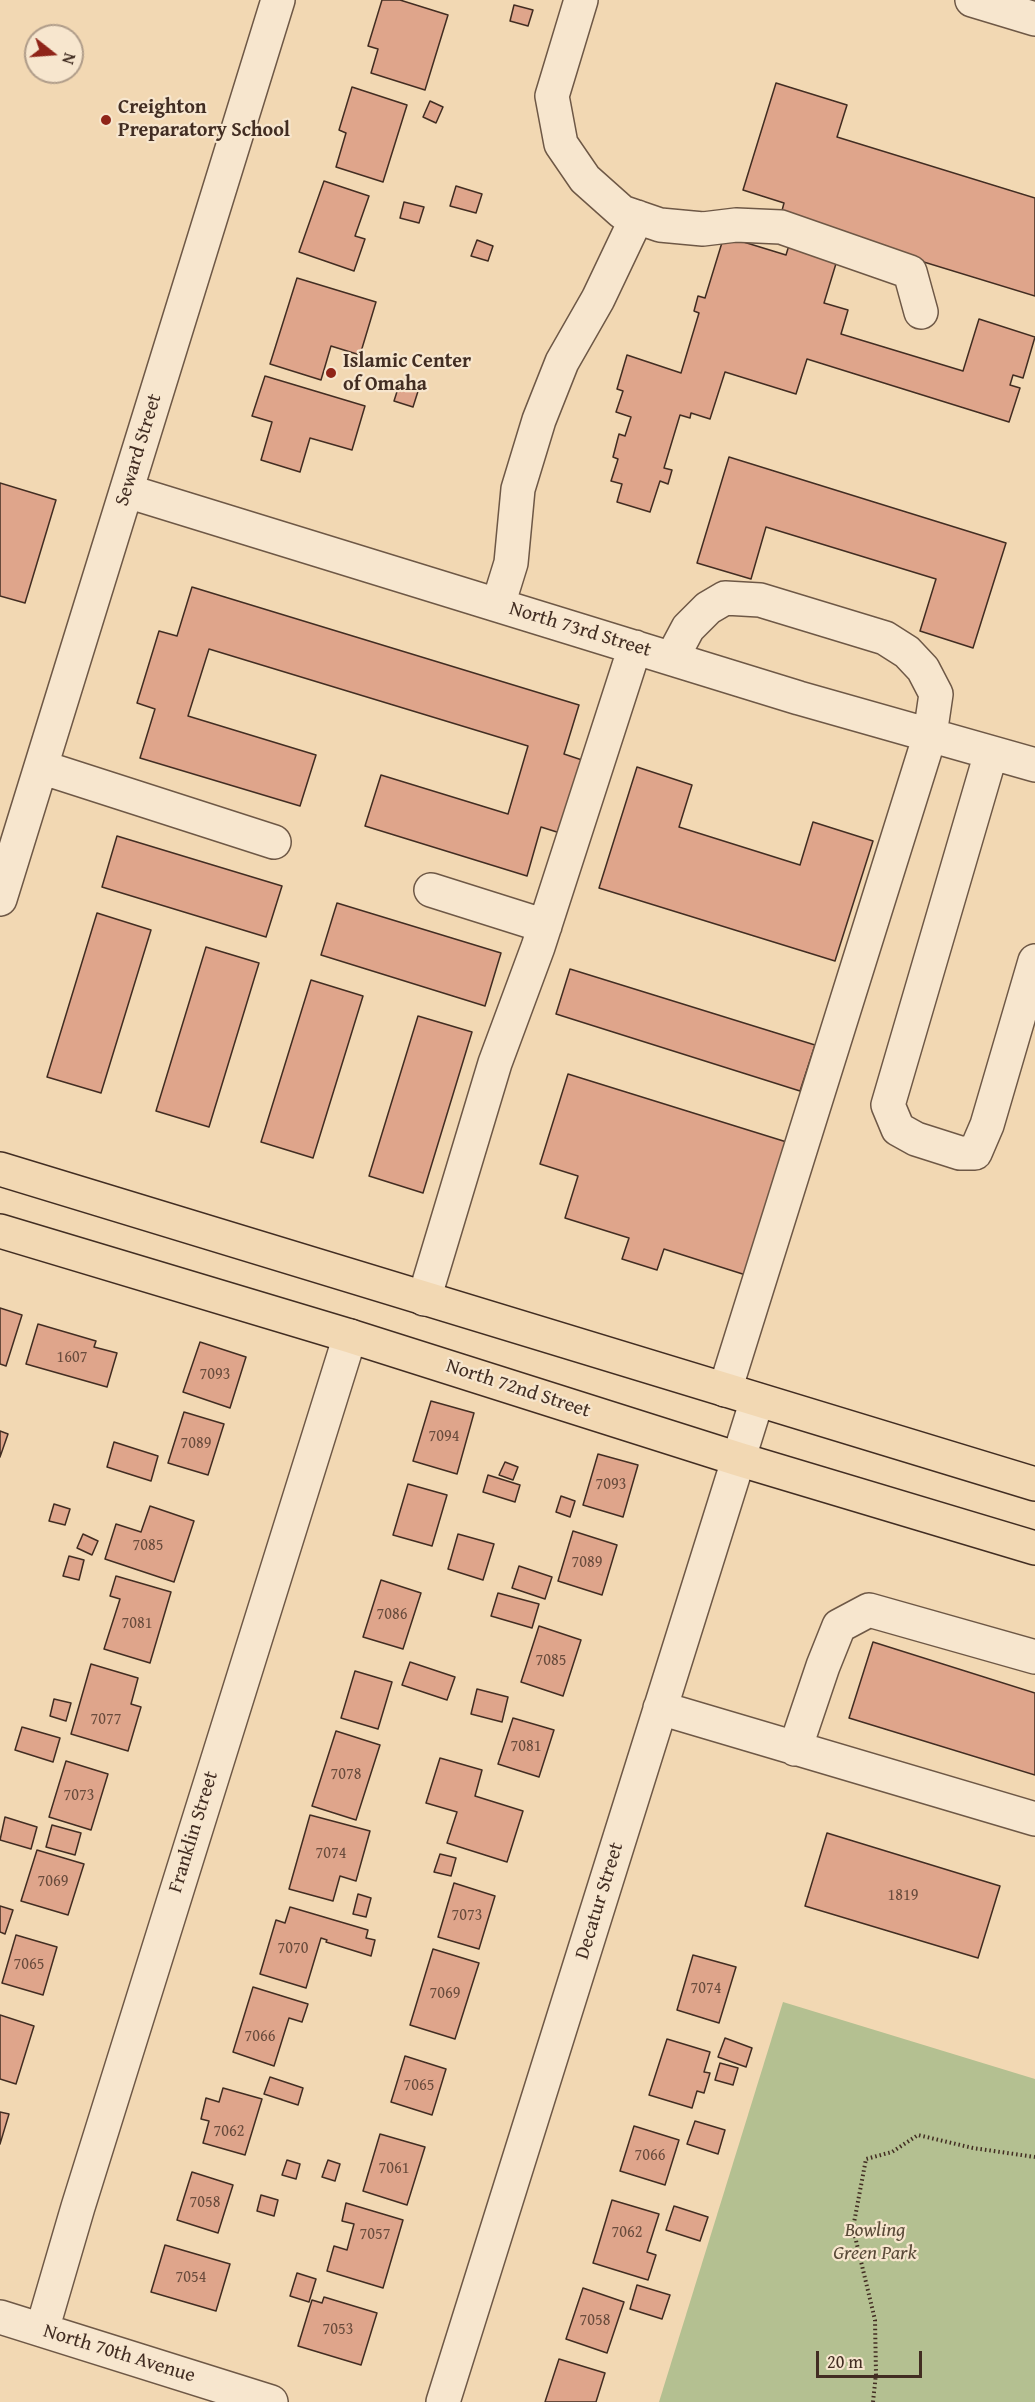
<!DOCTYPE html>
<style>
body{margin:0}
#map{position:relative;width:1035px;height:2402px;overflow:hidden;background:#f2d8b3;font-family:"Gentium Book Plus",serif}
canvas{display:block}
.north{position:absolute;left:24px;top:24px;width:60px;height:60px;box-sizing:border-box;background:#f7e6ce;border:2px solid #af9c89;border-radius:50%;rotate:107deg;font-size:16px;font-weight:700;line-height:24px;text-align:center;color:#422d22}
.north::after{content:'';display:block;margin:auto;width:21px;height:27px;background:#8f2418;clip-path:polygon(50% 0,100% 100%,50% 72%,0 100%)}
.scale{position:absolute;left:816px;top:2351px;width:106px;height:27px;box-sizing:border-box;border:3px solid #422d22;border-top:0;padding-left:8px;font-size:18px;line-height:21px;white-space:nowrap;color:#422d22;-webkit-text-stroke:4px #f7e6ce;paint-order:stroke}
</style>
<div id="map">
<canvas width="1035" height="2402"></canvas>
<div class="north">N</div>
<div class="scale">20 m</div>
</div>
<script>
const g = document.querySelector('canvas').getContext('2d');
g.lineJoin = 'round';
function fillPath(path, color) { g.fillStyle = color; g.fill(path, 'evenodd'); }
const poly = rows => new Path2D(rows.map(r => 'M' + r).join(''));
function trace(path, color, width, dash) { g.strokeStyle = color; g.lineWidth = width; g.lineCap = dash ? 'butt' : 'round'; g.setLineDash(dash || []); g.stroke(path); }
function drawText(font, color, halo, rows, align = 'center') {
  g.font = font + ' "Gentium Book Plus",serif'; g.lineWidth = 4.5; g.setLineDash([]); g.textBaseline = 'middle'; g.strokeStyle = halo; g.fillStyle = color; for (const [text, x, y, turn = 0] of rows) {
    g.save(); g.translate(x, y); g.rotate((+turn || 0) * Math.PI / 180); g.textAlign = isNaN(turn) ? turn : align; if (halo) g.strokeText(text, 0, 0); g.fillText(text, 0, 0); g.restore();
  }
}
fillPath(poly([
 [783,2002,1035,2079,1035,2402,659,2402]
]), '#b4c091');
const building = poly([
 [382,0,400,0,448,15,425,90,371,73,378,49,368,46,382,0],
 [514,5,533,10,528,26,510,21,514,5],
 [776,83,847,105,837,137,1035,198,1035,296,780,218,784,203,743,190,776,83],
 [352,87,407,105,383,182,336,167,346,133,339,130,352,87],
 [430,101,443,107,436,123,423,117,430,101],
 [324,181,369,196,355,236,365,239,354,271,299,252,324,181],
 [456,186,482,194,476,213,450,206,456,186],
 [404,202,424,207,419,223,400,218,404,202],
 [724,236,786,255,790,242,838,257,824,303,848,310,841,334,963,371,979,319,1035,337,1023,378,1013,375,1010,385,1020,388,1009,422,807,359,796,394,725,372,710,419,691,413,690,418,680,415,664,468,672,470,668,484,660,481,650,512,617,502,622,484,611,481,618,459,613,457,619,434,625,436,631,417,616,412,623,391,617,389,627,355,681,373,699,313,694,311,698,296,705,298,724,236],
 [477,240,493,246,488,261,471,256,477,240],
 [297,278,376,302,360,355,331,346,321,380,270,364,297,278],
 [265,376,365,406,352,450,310,438,300,472,261,460,272,422,252,416,265,376],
 [401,379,420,385,413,407,394,401,401,379],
 [729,457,1006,543,973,648,920,631,936,579,766,527,751,579,697,563,729,457],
 [0,483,56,500,25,603,0,596,0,483],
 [192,587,579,705,564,754,582,760,560,833,541,827,527,876,365,826,381,775,508,814,528,746,209,649,188,716,316,755,300,806,140,758,155,709,137,703,159,631,177,636,192,587],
 [637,767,692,785,679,827,800,865,813,822,873,841,835,961,599,888,637,767],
 [117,836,282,886,266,937,102,887,117,836],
 [337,903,501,953,485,1006,321,955,337,903],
 [97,913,151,930,101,1093,47,1077,97,913],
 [206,947,259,963,209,1127,156,1111,206,947],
 [570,969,815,1045,800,1091,556,1014,570,969],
 [311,980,363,996,313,1158,261,1142,311,980],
 [418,1016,472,1032,423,1193,369,1176,418,1016],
 [568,1074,793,1144,752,1277,664,1249,657,1270,622,1259,629,1238,565,1218,578,1176,540,1164,568,1074],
 [0,1308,22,1315,6,1366,0,1364,0,1308],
 [38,1324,96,1341,94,1347,117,1353,107,1387,26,1364,38,1324],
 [200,1342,246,1357,230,1408,183,1392,200,1342],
 [431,1401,474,1413,457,1474,413,1461,431,1401],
 [184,1412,224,1424,208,1475,168,1463,184,1412],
 [0,1431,8,1434,0,1457,0,1431],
 [114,1442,158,1456,151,1481,107,1467,114,1442],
 [598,1454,638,1465,623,1517,583,1505,598,1454],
 [505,1462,518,1467,513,1480,499,1475,505,1462],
 [488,1475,520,1485,515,1502,483,1492,488,1475],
 [408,1484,447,1495,432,1546,393,1535,408,1484],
 [561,1496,575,1501,570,1517,556,1512,561,1496],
 [54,1504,70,1509,65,1525,49,1521,54,1504],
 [150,1506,194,1521,174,1582,105,1559,116,1524,141,1532,150,1506],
 [573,1531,617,1545,602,1595,558,1581,573,1531],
 [83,1534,98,1541,92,1555,77,1548,83,1534],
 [458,1534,494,1544,483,1580,448,1569,458,1534],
 [69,1556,84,1560,79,1580,63,1576,69,1556],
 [519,1566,552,1577,545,1599,512,1588,519,1566],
 [116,1576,171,1592,150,1663,104,1649,120,1599,110,1596,116,1576],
 [381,1580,421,1593,403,1649,363,1637,381,1580],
 [498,1593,539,1604,532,1628,491,1616,498,1593],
 [539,1626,581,1640,563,1696,521,1682,539,1626],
 [873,1642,1035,1693,1035,1775,849,1718,873,1642],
 [410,1662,455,1677,447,1700,402,1685,410,1662],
 [91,1664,138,1678,131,1704,141,1707,128,1751,71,1734,91,1664],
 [355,1671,392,1682,378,1729,341,1718,355,1671],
 [477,1689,508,1697,502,1722,471,1714,477,1689],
 [54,1699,71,1703,66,1721,50,1716,54,1699],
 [513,1718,554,1730,539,1777,498,1764,513,1718],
 [22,1727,60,1738,53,1762,15,1750,22,1727],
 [336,1731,380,1745,356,1820,312,1806,336,1731],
 [440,1758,482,1770,475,1796,523,1811,507,1862,447,1843,457,1812,426,1803,440,1758],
 [66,1761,108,1774,91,1830,49,1817,66,1761],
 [310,1815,370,1831,356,1881,340,1876,333,1901,289,1889,310,1815],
 [5,1817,37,1827,31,1849,0,1840,5,1817],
 [52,1825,81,1833,75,1855,46,1847,52,1825],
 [827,1833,1000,1886,978,1958,805,1906,827,1833],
 [37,1850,84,1864,68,1915,21,1901,37,1850],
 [440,1854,456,1858,451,1876,434,1872,440,1854],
 [454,1883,495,1896,479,1949,438,1937,454,1883],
 [358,1894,371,1898,366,1917,353,1914,358,1894],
 [0,1906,13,1910,5,1934,0,1932,0,1906],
 [290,1907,368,1930,366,1938,375,1940,371,1956,326,1942,327,1940,321,1938,306,1988,260,1974,276,1920,285,1923,290,1907],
 [16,1935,57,1947,43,1995,2,1983,16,1935],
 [433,1949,479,1963,455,2039,410,2025,433,1949],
 [693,1955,736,1967,719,2023,677,2010,693,1955],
 [253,1987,308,2004,302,2022,289,2018,274,2066,233,2052,253,1987],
 [0,2015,34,2026,16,2084,0,2079,0,2015],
 [725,2038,752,2048,746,2067,718,2057,725,2038],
 [667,2039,710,2052,704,2072,710,2073,704,2093,697,2091,692,2108,649,2095,667,2039],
 [405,2056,446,2069,432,2115,391,2102,405,2056],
 [720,2063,738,2068,733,2085,715,2080,720,2063],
 [270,2077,303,2088,298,2105,264,2094,270,2077],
 [223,2088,262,2099,245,2155,203,2143,209,2121,201,2119,206,2098,219,2102,223,2088],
 [0,2112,9,2114,0,2144,0,2112],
 [695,2121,725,2130,718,2154,687,2144,695,2121],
 [634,2126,679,2140,665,2185,620,2171,634,2126],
 [380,2134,425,2147,407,2205,363,2191,380,2134],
 [287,2160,300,2164,296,2179,282,2175,287,2160],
 [328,2160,340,2164,335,2181,322,2177,328,2160],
 [192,2172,233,2185,218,2233,177,2220,192,2172],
 [261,2195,278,2200,274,2216,257,2211,261,2195],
 [612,2200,659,2214,647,2252,656,2255,648,2280,593,2263,612,2200],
 [346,2203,403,2220,383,2288,327,2271,334,2246,347,2250,354,2224,342,2221,346,2203],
 [674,2206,708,2217,700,2241,666,2230,674,2206],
 [165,2245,230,2264,216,2311,151,2292,165,2245],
 [297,2273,316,2279,309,2302,290,2296,297,2273],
 [637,2285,670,2295,662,2319,630,2309,637,2285],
 [583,2288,624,2302,607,2353,566,2339,583,2288],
 [324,2297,377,2313,361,2365,298,2346,312,2300,322,2303,324,2297],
 [559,2359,605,2373,596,2402,545,2402,559,2359]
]);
fillPath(building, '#dfa58b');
trace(building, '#422d22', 1.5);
const minor = poly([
 [581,0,552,96,561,144,585,179,622,212,660,225,703,229,736,225,781,227,910,272,921,312],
 [972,0,1035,19],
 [127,491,799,698,1035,765],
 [498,605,511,563,518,489,539,420,562,362,598,299,637,217],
 [672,658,688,628,708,608,725,598,760,600,885,638,907,652,923,669,936,694,930,735,725,1390],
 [991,753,888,1105,898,1129,916,1139,960,1153,975,1153,987,1125,1035,961],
 [41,767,274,842],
 [431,890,545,926],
 [0,899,278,0],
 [424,1299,495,1063,538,947,635,647],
 [660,1708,1035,1819],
 [795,1749,823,1666,839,1626,869,1610,1035,1657],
 [0,2317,271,2402],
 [42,2330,78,2207,350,1336],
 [443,2402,757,1400]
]);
const major = poly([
 [0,1169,1035,1484],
 [0,1231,350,1336,738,1459,1035,1548]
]);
trace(minor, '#6e5846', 36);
trace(major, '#422d22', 36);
trace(poly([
 [873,2402,876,2374,875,2320,853,2228,866,2159,892,2152,918,2135,973,2148,1035,2157]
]), '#422d22', 4, [1.5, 3]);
trace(minor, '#f7e6ce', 33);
trace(major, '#f2d8b3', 33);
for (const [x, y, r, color] of [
 [106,120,6,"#8f2418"],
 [331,373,6,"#8f2418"]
]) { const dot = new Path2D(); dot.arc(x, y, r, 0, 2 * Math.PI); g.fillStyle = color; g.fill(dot); trace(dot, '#f7e6ce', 2); }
drawText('16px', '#694b3c', null, [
 ["1607",72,1358],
 ["7093",215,1375],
 ["7094",444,1437],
 ["7089",196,1444],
 ["7093",611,1485],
 ["7085",148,1546],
 ["7089",587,1563],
 ["7086",392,1615],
 ["7081",137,1624],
 ["7085",551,1661],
 ["7077",106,1720],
 ["7081",526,1747],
 ["7078",346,1775],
 ["7073",79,1796],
 ["7074",331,1854],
 ["7069",53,1882],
 ["1819",903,1896],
 ["7073",467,1916],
 ["7070",293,1949],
 ["7065",29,1965],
 ["7074",706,1989],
 ["7069",445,1994],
 ["7066",260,2037],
 ["7065",419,2086],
 ["7062",229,2132],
 ["7066",650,2156],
 ["7061",394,2169],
 ["7058",205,2203],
 ["7062",627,2233],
 ["7057",375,2235],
 ["7054",191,2278],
 ["7058",595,2321],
 ["7053",338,2330]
]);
drawText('bold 20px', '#422d22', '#f7e6ce', [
 ["Creighton",118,108],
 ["Preparatory School",118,131],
 ["Islamic Center",343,362],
 ["of Omaha",343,385]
], 'left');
drawText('20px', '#422d22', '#f7e6ce', [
 ["Seward Street",139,450,-73],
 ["North 73rd Street",580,630,17],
 ["North 72nd Street",518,1389,18],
 ["Franklin Street",194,1832,-73],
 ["Decatur Street",600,1901,-73],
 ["North 70th Avenue",119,2354,17]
]);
drawText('italic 20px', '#594a38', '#f7e6ce', [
 ["Bowling",875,2231],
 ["Green Park",875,2254]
]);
</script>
